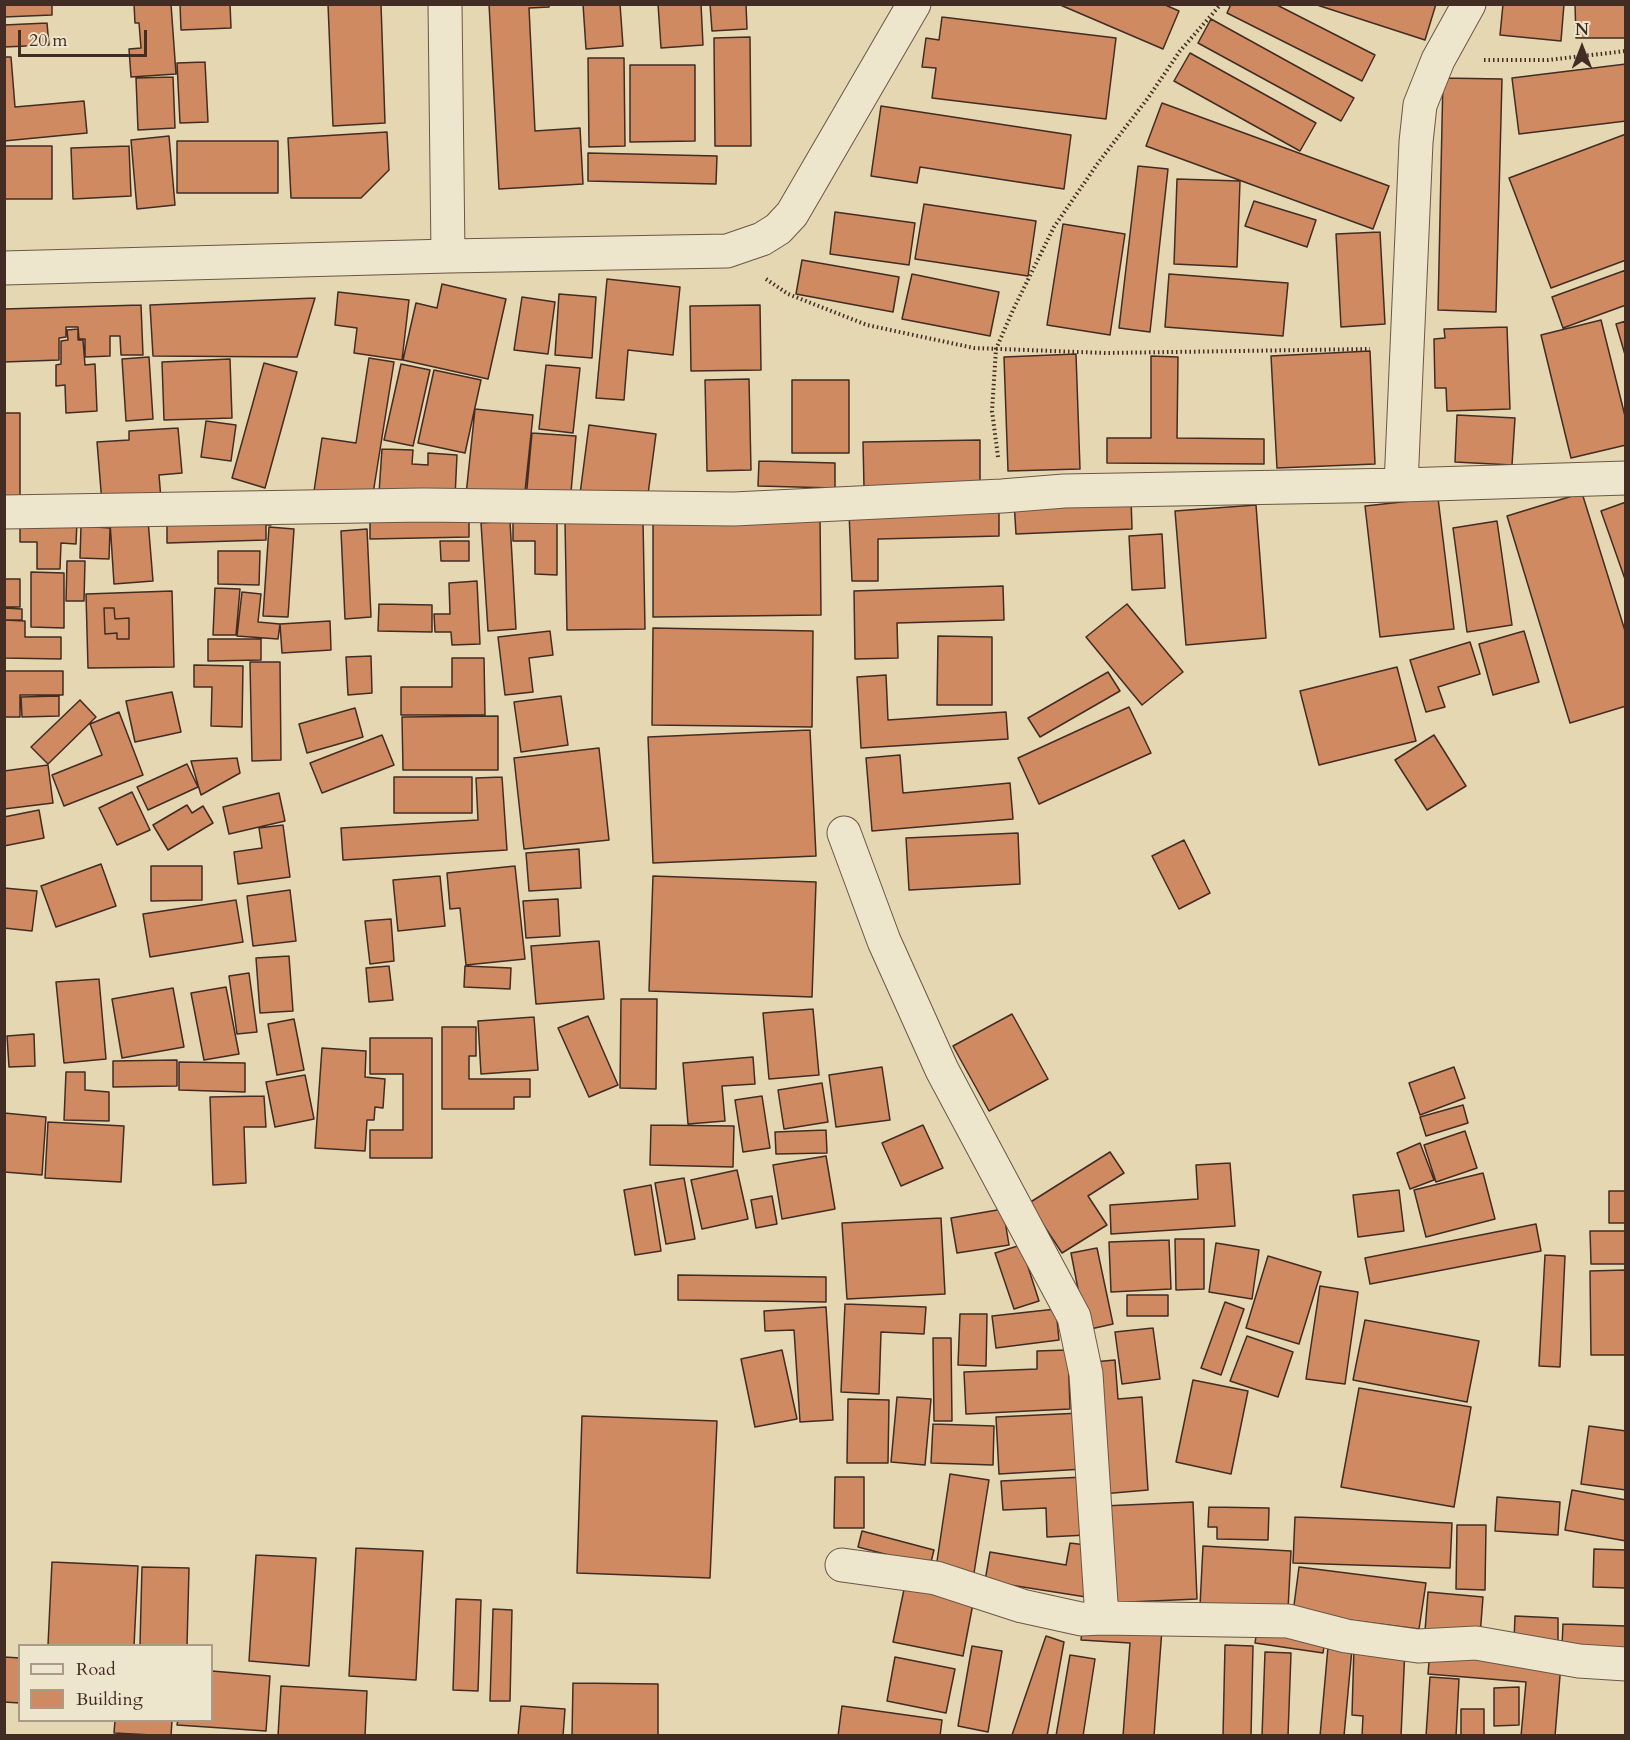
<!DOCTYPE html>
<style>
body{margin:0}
#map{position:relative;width:1630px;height:1740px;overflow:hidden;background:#e4d7b1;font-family:Cardo,serif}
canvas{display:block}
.frame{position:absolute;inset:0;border:6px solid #422c23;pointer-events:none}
.legend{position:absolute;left:18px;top:1644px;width:195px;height:78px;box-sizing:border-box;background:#ede5cc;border:2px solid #a99b88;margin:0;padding:8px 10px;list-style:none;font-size:18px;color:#422c23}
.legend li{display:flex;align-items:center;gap:12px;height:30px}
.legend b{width:30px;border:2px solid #a99b88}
.north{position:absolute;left:1552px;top:18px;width:60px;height:60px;-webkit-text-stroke:4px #ede5cc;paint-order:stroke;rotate:0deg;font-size:16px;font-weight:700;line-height:24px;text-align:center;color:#422c23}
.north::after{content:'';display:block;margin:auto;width:21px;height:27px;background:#422c23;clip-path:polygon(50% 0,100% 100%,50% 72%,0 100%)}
.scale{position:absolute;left:18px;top:30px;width:129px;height:27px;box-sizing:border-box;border:3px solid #422c23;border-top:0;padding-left:8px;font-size:18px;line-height:21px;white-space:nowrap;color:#422c23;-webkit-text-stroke:4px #ede5cc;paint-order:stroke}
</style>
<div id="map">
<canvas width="1630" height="1740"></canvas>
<div class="frame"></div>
<ul class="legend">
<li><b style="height:8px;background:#ede5cc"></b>Road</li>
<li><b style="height:16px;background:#d08a62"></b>Building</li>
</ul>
<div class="north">N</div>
<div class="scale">20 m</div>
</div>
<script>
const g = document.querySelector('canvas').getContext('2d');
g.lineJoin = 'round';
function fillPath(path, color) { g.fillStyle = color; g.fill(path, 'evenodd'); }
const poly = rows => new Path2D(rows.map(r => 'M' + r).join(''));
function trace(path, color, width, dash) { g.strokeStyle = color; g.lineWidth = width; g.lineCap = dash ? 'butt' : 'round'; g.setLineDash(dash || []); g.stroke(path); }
const building = poly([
 [4,4,52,4,52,15,4,17,4,4],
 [134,4,171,4,176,74,131,77,129,49,141,48,139,23,135,23,134,4],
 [180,4,230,4,231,28,181,30,180,4],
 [328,4,381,4,385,123,333,126,328,4],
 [489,4,549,4,549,7,529,8,535,131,580,128,583,184,499,189,489,4],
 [583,4,620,4,623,46,586,49,583,4],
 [658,4,701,4,703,45,661,48,658,4],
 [710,4,746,4,747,29,712,31,710,4],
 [1058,4,1163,4,1179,11,1163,49,1058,4],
 [1231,4,1275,4,1375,55,1362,81,1227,13,1231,4],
 [1314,4,1436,4,1425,40,1314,4],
 [1503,4,1564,4,1561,41,1500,35,1503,4],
 [1575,4,1626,4,1626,38,1576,38,1575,4],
 [942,17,1116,38,1106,119,932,98,936,68,922,67,926,38,939,40,942,17],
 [1211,19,1354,98,1341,121,1198,43,1211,19],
 [47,23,49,45,4,47,4,25,47,23],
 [750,37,751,146,715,146,714,38,750,37],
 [1190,53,1316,123,1300,151,1174,81,1190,53],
 [4,57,11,57,15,107,84,101,87,133,4,141,4,57],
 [588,58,624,58,625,146,589,147,588,58],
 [205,62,208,122,180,123,177,63,205,62],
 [1626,64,1626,121,1519,134,1512,78,1626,64],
 [630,65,695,65,695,141,630,142,630,65],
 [173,77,175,128,138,130,136,78,173,77],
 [1443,78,1502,79,1496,312,1438,310,1443,78],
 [1162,103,1389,186,1373,229,1146,146,1162,103],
 [881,106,1071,135,1064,189,920,167,917,183,871,176,881,106],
 [387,132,389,170,361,198,291,198,288,138,387,132],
 [1626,134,1626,260,1551,288,1509,178,1626,134],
 [169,136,175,205,137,209,131,140,169,136],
 [177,141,278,141,278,193,177,193,177,141],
 [4,146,52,146,52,199,4,199,4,146],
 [129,146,131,196,73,199,71,148,129,146],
 [588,153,717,156,716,184,588,181,588,153],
 [1138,166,1168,169,1150,332,1119,328,1138,166],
 [1177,179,1240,181,1237,267,1174,264,1177,179],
 [1254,201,1316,220,1307,247,1245,226,1254,201],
 [924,204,1036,221,1028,276,915,259,924,204],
 [835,212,915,223,909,265,830,254,835,212],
 [1063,224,1125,234,1110,335,1047,325,1063,224],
 [1380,232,1385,324,1341,327,1336,234,1380,232],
 [802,260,899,277,893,312,796,294,802,260],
 [1626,270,1626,305,1563,328,1552,297,1626,270],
 [912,274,999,292,990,336,902,319,912,274],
 [1169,274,1288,283,1283,336,1165,327,1169,274],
 [607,279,680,287,673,355,628,350,624,400,596,398,607,279],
 [442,284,506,299,488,379,403,360,416,303,437,308,442,284],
 [338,292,409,300,402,360,354,353,357,328,335,325,338,292],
 [559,294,596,297,592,358,555,355,559,294],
 [522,297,555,302,548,354,514,350,522,297],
 [315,298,297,357,153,356,150,305,315,298],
 [141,305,143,355,121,355,120,336,110,336,110,356,85,357,85,339,79,339,78,327,66,327,66,337,59,338,59,360,4,362,4,309,141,305],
 [760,305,761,370,691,371,690,306,760,305],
 [1601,320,1626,420,1626,445,1571,458,1541,335,1601,320],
 [1626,321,1626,358,1616,324,1626,321],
 [1507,327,1510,409,1447,411,1446,388,1435,388,1434,339,1445,338,1444,329,1507,327],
 [78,329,78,340,83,340,85,365,95,364,97,411,66,413,65,385,56,386,56,365,61,364,61,341,68,340,67,330,78,329],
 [1370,351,1375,464,1277,468,1271,356,1370,351],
 [1076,354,1080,469,1008,471,1004,357,1076,354],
 [1151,356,1178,357,1177,438,1264,439,1264,464,1107,463,1107,438,1151,438,1151,356],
 [149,357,153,419,126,421,122,359,149,357],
 [369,358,394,362,372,500,314,491,322,438,356,443,369,358],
 [230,359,232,418,164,420,162,362,230,359],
 [264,363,297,372,265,488,232,478,264,363],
 [401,364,430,370,413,446,384,440,401,364],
 [546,365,580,368,573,433,539,429,546,365],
 [434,370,481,380,465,453,418,443,434,370],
 [749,379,751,470,707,471,705,380,749,379],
 [792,380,849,380,849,453,792,453,792,380],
 [475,409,533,415,524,501,466,495,475,409],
 [4,413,20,413,20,502,4,502,4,413],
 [1457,415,1515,418,1512,465,1455,462,1457,415],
 [206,421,236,425,231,461,201,457,206,421],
 [589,425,656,434,647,502,580,494,589,425],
 [178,428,182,473,159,475,161,499,102,503,97,442,129,440,129,431,178,428],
 [532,433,576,436,570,503,526,499,532,433],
 [980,440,980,486,864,488,863,442,980,440],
 [382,449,413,450,412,464,428,465,428,453,457,455,455,497,379,493,382,449],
 [759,461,835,463,835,488,758,486,759,461],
 [1582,493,1626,634,1626,706,1570,723,1507,516,1582,493],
 [1131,497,1132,529,1016,534,1014,501,1131,497],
 [1438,498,1454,629,1380,637,1365,506,1438,498],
 [1626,502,1626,582,1601,511,1626,502],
 [1256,505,1266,638,1186,645,1175,511,1256,505],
 [469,510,469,537,370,539,370,511,469,510],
 [999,510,999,536,878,539,878,581,852,581,849,513,999,510],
 [271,511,271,525,266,525,266,540,167,543,167,513,271,511],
 [557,512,557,575,535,574,535,541,513,541,513,521,557,512],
 [820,516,821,615,653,617,653,517,820,516],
 [20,519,77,521,76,544,61,543,60,569,37,569,37,542,20,542,20,519],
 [148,520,153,581,114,584,110,522,148,520],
 [510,521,516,629,488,631,481,523,510,521],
 [643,521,645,629,567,630,565,522,643,521],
 [1497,521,1512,625,1467,632,1453,528,1497,521],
 [81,526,110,528,109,559,80,558,81,526],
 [269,527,294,529,288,617,263,616,269,527],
 [367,529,371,617,345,619,341,531,367,529],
 [1162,534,1165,588,1132,590,1129,536,1162,534],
 [440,541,469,541,469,561,441,561,440,541],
 [218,551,260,551,259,585,218,584,218,551],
 [67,561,85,561,84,601,66,601,67,561],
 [31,572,64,573,64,628,31,627,31,572],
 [4,579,20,579,20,607,4,607,4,579],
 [477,581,480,644,452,645,451,632,435,632,434,614,450,614,449,583,477,581],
 [1003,586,1004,620,897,623,898,658,855,659,854,591,1003,586],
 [215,588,240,589,236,635,213,635,215,588],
 [172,591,174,667,88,668,86,594,172,591],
 [104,608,114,608,115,619,129,618,129,639,117,639,117,633,105,634,104,608],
 [242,592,261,594,258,622,280,624,278,639,237,636,242,592],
 [379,604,432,605,432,632,378,631,379,604],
 [1127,604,1183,672,1142,705,1086,637,1127,604],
 [4,608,22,609,22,620,4,620,4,608],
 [104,608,114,608,115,619,129,618,129,639,117,639,117,633,105,634,104,608],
 [4,620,25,621,25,637,61,637,61,659,4,658,4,620],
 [330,621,331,650,282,653,280,624,330,621],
 [653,628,813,631,812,727,652,725,653,628],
 [550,631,553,655,529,658,533,692,505,695,498,637,550,631],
 [1524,631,1539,682,1493,695,1479,644,1524,631],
 [938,636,992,637,992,705,937,705,938,636],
 [208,639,261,639,261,660,208,661,208,639],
 [1470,642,1480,674,1438,687,1445,707,1426,712,1410,660,1470,642],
 [371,656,372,693,348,695,346,657,371,656],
 [452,658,484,658,485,715,401,715,401,687,452,687,452,658],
 [250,662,280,662,281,760,252,761,250,662],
 [194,665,243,666,242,727,211,726,212,687,194,687,194,665],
 [1397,667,1416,741,1319,765,1300,691,1397,667],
 [4,671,63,671,63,695,20,695,20,717,4,717,4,671],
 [1108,672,1120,691,1040,737,1028,718,1108,672],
 [886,675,888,720,1006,712,1008,739,861,748,857,677,886,675],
 [172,692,181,732,135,742,126,701,172,692],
 [59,696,59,716,22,717,21,697,59,696],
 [561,696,568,745,521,752,514,702,561,696],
 [80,700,96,717,48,764,31,747,80,700],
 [1129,707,1151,753,1039,804,1018,758,1129,707],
 [355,708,363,737,307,753,299,724,355,708],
 [119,712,143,775,64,806,52,775,102,755,90,724,119,712],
 [498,716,498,770,403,770,402,717,498,716],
 [810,730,816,856,653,863,648,737,810,730],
 [382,735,394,765,322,793,310,763,382,735],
 [1434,735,1466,786,1427,810,1395,760,1434,735],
 [599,748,609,840,524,849,514,758,599,748],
 [900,755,903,793,1010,783,1013,819,872,831,866,758,900,755],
 [237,758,240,773,201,795,191,761,237,758],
 [187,764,198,787,148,810,137,787,187,764],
 [48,765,53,803,4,809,4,771,48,765],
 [394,777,472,777,472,813,394,813,394,777],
 [502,777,507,850,343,860,341,828,478,820,476,778,502,777],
 [132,792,150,830,117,845,99,808,132,792],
 [279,793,285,821,229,834,223,807,279,793],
 [187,805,192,813,203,806,213,823,168,850,153,825,187,805],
 [39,810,44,838,4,846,4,817,39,810],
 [283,825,290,877,238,884,234,852,262,848,259,828,283,825],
 [1018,833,1020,884,909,890,906,838,1018,833],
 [1184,840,1210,893,1179,909,1152,856,1184,840],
 [579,849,581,888,529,891,526,853,579,849],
 [101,864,116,906,56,927,41,886,101,864],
 [151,866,202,866,202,900,151,901,151,866],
 [515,866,525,959,466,965,460,908,450,909,447,873,515,866],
 [440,876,445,926,398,931,393,880,440,876],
 [653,876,816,882,812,997,649,991,653,876],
 [4,888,37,891,32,931,4,928,4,888],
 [290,890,296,941,253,946,247,896,290,890],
 [558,899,560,936,526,938,523,901,558,899],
 [236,900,243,942,150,957,143,914,236,900],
 [391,919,394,961,370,964,365,921,391,919],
 [599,941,604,999,536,1004,531,946,599,941],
 [289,956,293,1011,260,1013,256,958,289,956],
 [389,966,393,1000,369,1002,366,968,389,966],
 [465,966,511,968,510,989,464,987,465,966],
 [249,973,257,1032,237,1034,229,976,249,973],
 [99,979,106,1059,64,1063,56,982,99,979],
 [226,987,239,1054,204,1060,191,993,226,987],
 [173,988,184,1047,122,1058,112,999,173,988],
 [621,999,657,999,656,1089,620,1088,621,999],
 [813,1009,819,1075,769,1079,763,1013,813,1009],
 [1012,1014,1048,1079,989,1111,953,1046,1012,1014],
 [588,1016,618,1085,589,1097,558,1028,588,1016],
 [534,1017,538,1070,481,1074,478,1021,534,1017],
 [294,1019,304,1070,277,1075,268,1024,294,1019],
 [442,1027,476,1027,476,1056,469,1056,469,1079,530,1079,530,1097,514,1097,514,1109,442,1109,442,1027],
 [34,1034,35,1066,9,1067,7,1036,34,1034],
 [370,1038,432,1038,432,1158,370,1158,370,1130,403,1130,403,1074,370,1074,370,1038],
 [322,1048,366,1051,365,1077,385,1079,383,1108,375,1107,374,1120,367,1120,365,1151,315,1148,322,1048],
 [753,1057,755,1084,722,1086,725,1121,688,1124,683,1063,753,1057],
 [177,1060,177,1086,113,1087,113,1061,177,1060],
 [179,1062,245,1063,245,1092,179,1090,179,1062],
 [882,1067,890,1120,836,1127,829,1075,882,1067],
 [1454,1067,1465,1098,1420,1115,1409,1083,1454,1067],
 [66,1072,85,1072,85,1090,109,1092,109,1121,64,1120,66,1072],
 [305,1075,314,1119,275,1127,266,1082,305,1075],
 [822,1083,828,1122,784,1129,778,1090,822,1083],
 [264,1096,266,1127,244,1127,246,1183,213,1185,210,1097,264,1096],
 [762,1096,770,1148,743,1152,735,1100,762,1096],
 [1463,1105,1468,1123,1426,1136,1420,1117,1463,1105],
 [4,1113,46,1117,42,1175,4,1172,4,1113],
 [48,1122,124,1126,121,1182,45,1178,48,1122],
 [651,1125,734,1126,733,1167,650,1165,651,1125],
 [923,1125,943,1168,901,1186,882,1143,923,1125],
 [826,1130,827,1153,776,1154,775,1132,826,1130],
 [1465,1131,1477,1168,1436,1182,1424,1145,1465,1131],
 [1420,1143,1434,1180,1410,1189,1397,1153,1420,1143],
 [1110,1152,1124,1173,1088,1196,1107,1225,1062,1253,1029,1203,1110,1152],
 [826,1156,835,1209,782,1219,773,1165,826,1156],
 [1230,1163,1235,1226,1111,1234,1110,1205,1198,1199,1196,1165,1230,1163],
 [737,1170,748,1219,702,1229,691,1180,737,1170],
 [1483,1173,1495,1219,1426,1237,1414,1190,1483,1173],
 [684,1178,695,1239,666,1244,655,1183,684,1178],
 [651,1185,661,1251,635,1255,624,1190,651,1185],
 [1399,1190,1404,1231,1358,1237,1353,1195,1399,1190],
 [1609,1191,1626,1191,1626,1223,1609,1223,1609,1191],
 [772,1196,777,1224,756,1228,751,1200,772,1196],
 [1003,1209,1009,1245,957,1253,951,1218,1003,1209],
 [941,1218,945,1294,847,1299,842,1223,941,1218],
 [1536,1224,1541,1251,1370,1284,1365,1258,1536,1224],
 [1590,1231,1626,1231,1626,1264,1591,1264,1590,1231],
 [1175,1239,1204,1239,1204,1289,1176,1290,1175,1239],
 [1169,1240,1171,1289,1111,1292,1109,1242,1169,1240],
 [1216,1243,1259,1250,1252,1299,1209,1292,1216,1243],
 [1021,1245,1039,1301,1014,1309,995,1253,1021,1245],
 [1097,1248,1113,1324,1086,1330,1071,1253,1097,1248],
 [1545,1255,1565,1256,1560,1367,1539,1366,1545,1255],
 [1268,1256,1321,1272,1299,1344,1246,1328,1268,1256],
 [1626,1270,1626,1355,1591,1355,1590,1271,1626,1270],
 [678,1275,826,1277,826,1302,678,1300,678,1275],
 [1320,1286,1358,1292,1345,1384,1306,1379,1320,1286],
 [1127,1295,1168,1295,1168,1316,1127,1316,1127,1295],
 [1225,1302,1244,1309,1221,1375,1201,1368,1225,1302],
 [845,1304,926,1307,924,1334,881,1332,879,1394,841,1392,845,1304],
 [826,1307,833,1420,800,1422,794,1330,765,1331,764,1311,826,1307],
 [1056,1309,1059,1340,996,1348,992,1316,1056,1309],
 [960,1314,987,1314,986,1366,958,1365,960,1314],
 [1365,1320,1479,1341,1467,1402,1353,1380,1365,1320],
 [1153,1328,1160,1379,1122,1384,1115,1332,1153,1328],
 [1247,1336,1293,1352,1278,1397,1230,1381,1247,1336],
 [933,1338,951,1338,952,1421,934,1421,933,1338],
 [782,1350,797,1419,755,1427,741,1359,782,1350],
 [1068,1350,1070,1409,966,1414,964,1372,1037,1369,1037,1351,1068,1350],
 [1115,1360,1118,1399,1142,1397,1148,1490,1102,1494,1093,1362,1115,1360],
 [1193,1380,1248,1391,1231,1474,1176,1462,1193,1380],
 [1359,1388,1471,1407,1454,1507,1341,1487,1359,1388],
 [897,1397,931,1399,925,1465,891,1462,897,1397],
 [848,1399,889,1400,888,1463,847,1463,848,1399],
 [1081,1413,1084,1469,999,1474,996,1417,1081,1413],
 [582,1416,717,1421,710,1578,577,1573,582,1416],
 [933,1424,994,1426,993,1465,931,1463,933,1424],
 [1589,1426,1626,1431,1626,1490,1581,1484,1589,1426],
 [950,1474,989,1480,974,1573,936,1568,950,1474],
 [835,1477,864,1477,864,1528,834,1528,835,1477],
 [1084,1477,1087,1535,1047,1537,1046,1508,1003,1510,1001,1481,1084,1477],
 [1572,1490,1626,1500,1626,1541,1565,1530,1572,1490],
 [1497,1497,1560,1502,1558,1535,1495,1531,1497,1497],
 [1193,1502,1197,1599,1107,1603,1103,1506,1193,1502],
 [1209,1507,1269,1508,1268,1540,1217,1539,1217,1527,1208,1527,1209,1507],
 [1295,1517,1452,1523,1450,1568,1293,1563,1295,1517],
 [1457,1525,1486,1525,1485,1590,1456,1589,1457,1525],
 [862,1531,934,1550,930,1566,858,1547,862,1531],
 [1070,1543,1094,1546,1086,1597,985,1581,990,1552,1066,1565,1070,1543],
 [1203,1546,1291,1551,1288,1610,1200,1606,1203,1546],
 [356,1548,423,1551,416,1680,349,1676,356,1548],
 [1594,1549,1626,1550,1626,1588,1593,1587,1594,1549],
 [256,1555,316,1558,309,1666,249,1661,256,1555],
 [52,1562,138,1566,134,1646,48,1645,52,1562],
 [142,1567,189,1568,187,1646,140,1646,142,1567],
 [1299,1567,1426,1583,1419,1629,1293,1613,1299,1567],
 [906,1580,975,1593,963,1656,893,1642,906,1580],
 [1428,1592,1483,1597,1480,1636,1425,1631,1428,1592],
 [456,1599,481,1600,478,1691,453,1690,456,1599],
 [493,1609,512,1610,510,1701,490,1701,493,1609],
 [1515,1616,1558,1618,1558,1643,1514,1641,1515,1616],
 [1083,1623,1162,1629,1154,1736,1123,1736,1130,1643,1081,1640,1083,1623],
 [1258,1623,1326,1633,1323,1653,1255,1643,1258,1623],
 [1563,1624,1626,1626,1626,1648,1562,1646,1563,1624],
 [1046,1636,1064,1642,1047,1736,1013,1736,1012,1735,1046,1636],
 [1329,1636,1353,1638,1344,1736,1320,1736,1329,1636],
 [1225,1645,1253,1646,1251,1736,1223,1736,1225,1645],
 [972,1646,1002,1651,988,1732,958,1726,972,1646],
 [1354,1646,1405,1648,1401,1736,1362,1736,1363,1716,1352,1715,1354,1646],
 [1430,1651,1561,1664,1555,1736,1521,1736,1526,1682,1428,1674,1430,1651],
 [1265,1652,1291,1653,1288,1736,1262,1736,1265,1652],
 [1070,1655,1095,1659,1083,1736,1056,1736,1070,1655],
 [4,1657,20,1658,20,1703,4,1702,4,1657],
 [895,1657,955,1669,946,1713,887,1701,895,1657],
 [212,1671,270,1676,266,1731,177,1725,178,1720,212,1720,212,1671],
 [1430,1677,1459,1679,1456,1736,1426,1736,1430,1677],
 [573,1683,658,1684,658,1736,572,1736,573,1683],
 [281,1686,367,1691,365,1736,278,1736,281,1686],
 [1519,1687,1519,1725,1494,1726,1494,1688,1519,1687],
 [521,1706,565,1709,563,1736,518,1736,521,1706],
 [842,1706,942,1720,940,1736,838,1736,842,1706],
 [1461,1709,1484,1709,1484,1736,1461,1736,1461,1709],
 [115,1720,172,1720,171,1736,114,1733,115,1720]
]);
fillPath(building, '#d08a62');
trace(building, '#422c23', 1.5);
const minor = poly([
 [445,4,448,256],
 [4,268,448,256,727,251,762,239,778,229,792,214,914,4],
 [1401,485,1416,142,1420,105,1438,60,1469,4],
 [4,512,423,505,734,509,1002,496,1064,491,1401,485,1626,478],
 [844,833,884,941,942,1070,1074,1317,1086,1374,1102,1618,1288,1621,1346,1636,1418,1646,1476,1643,1579,1661,1626,1664],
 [842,1565,936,1578,1022,1606,1081,1619,1102,1618]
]);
trace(minor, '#6a5746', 35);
trace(poly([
 [1484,60,1548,60,1626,51],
 [766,279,788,294,867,325,974,348,1105,353,1370,349],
 [998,457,992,411,996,349,1013,310,1054,227,1098,163,1148,98,1180,51,1221,4]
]), '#422c23', 4, [1.5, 3]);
trace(minor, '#ede5cc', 33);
</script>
